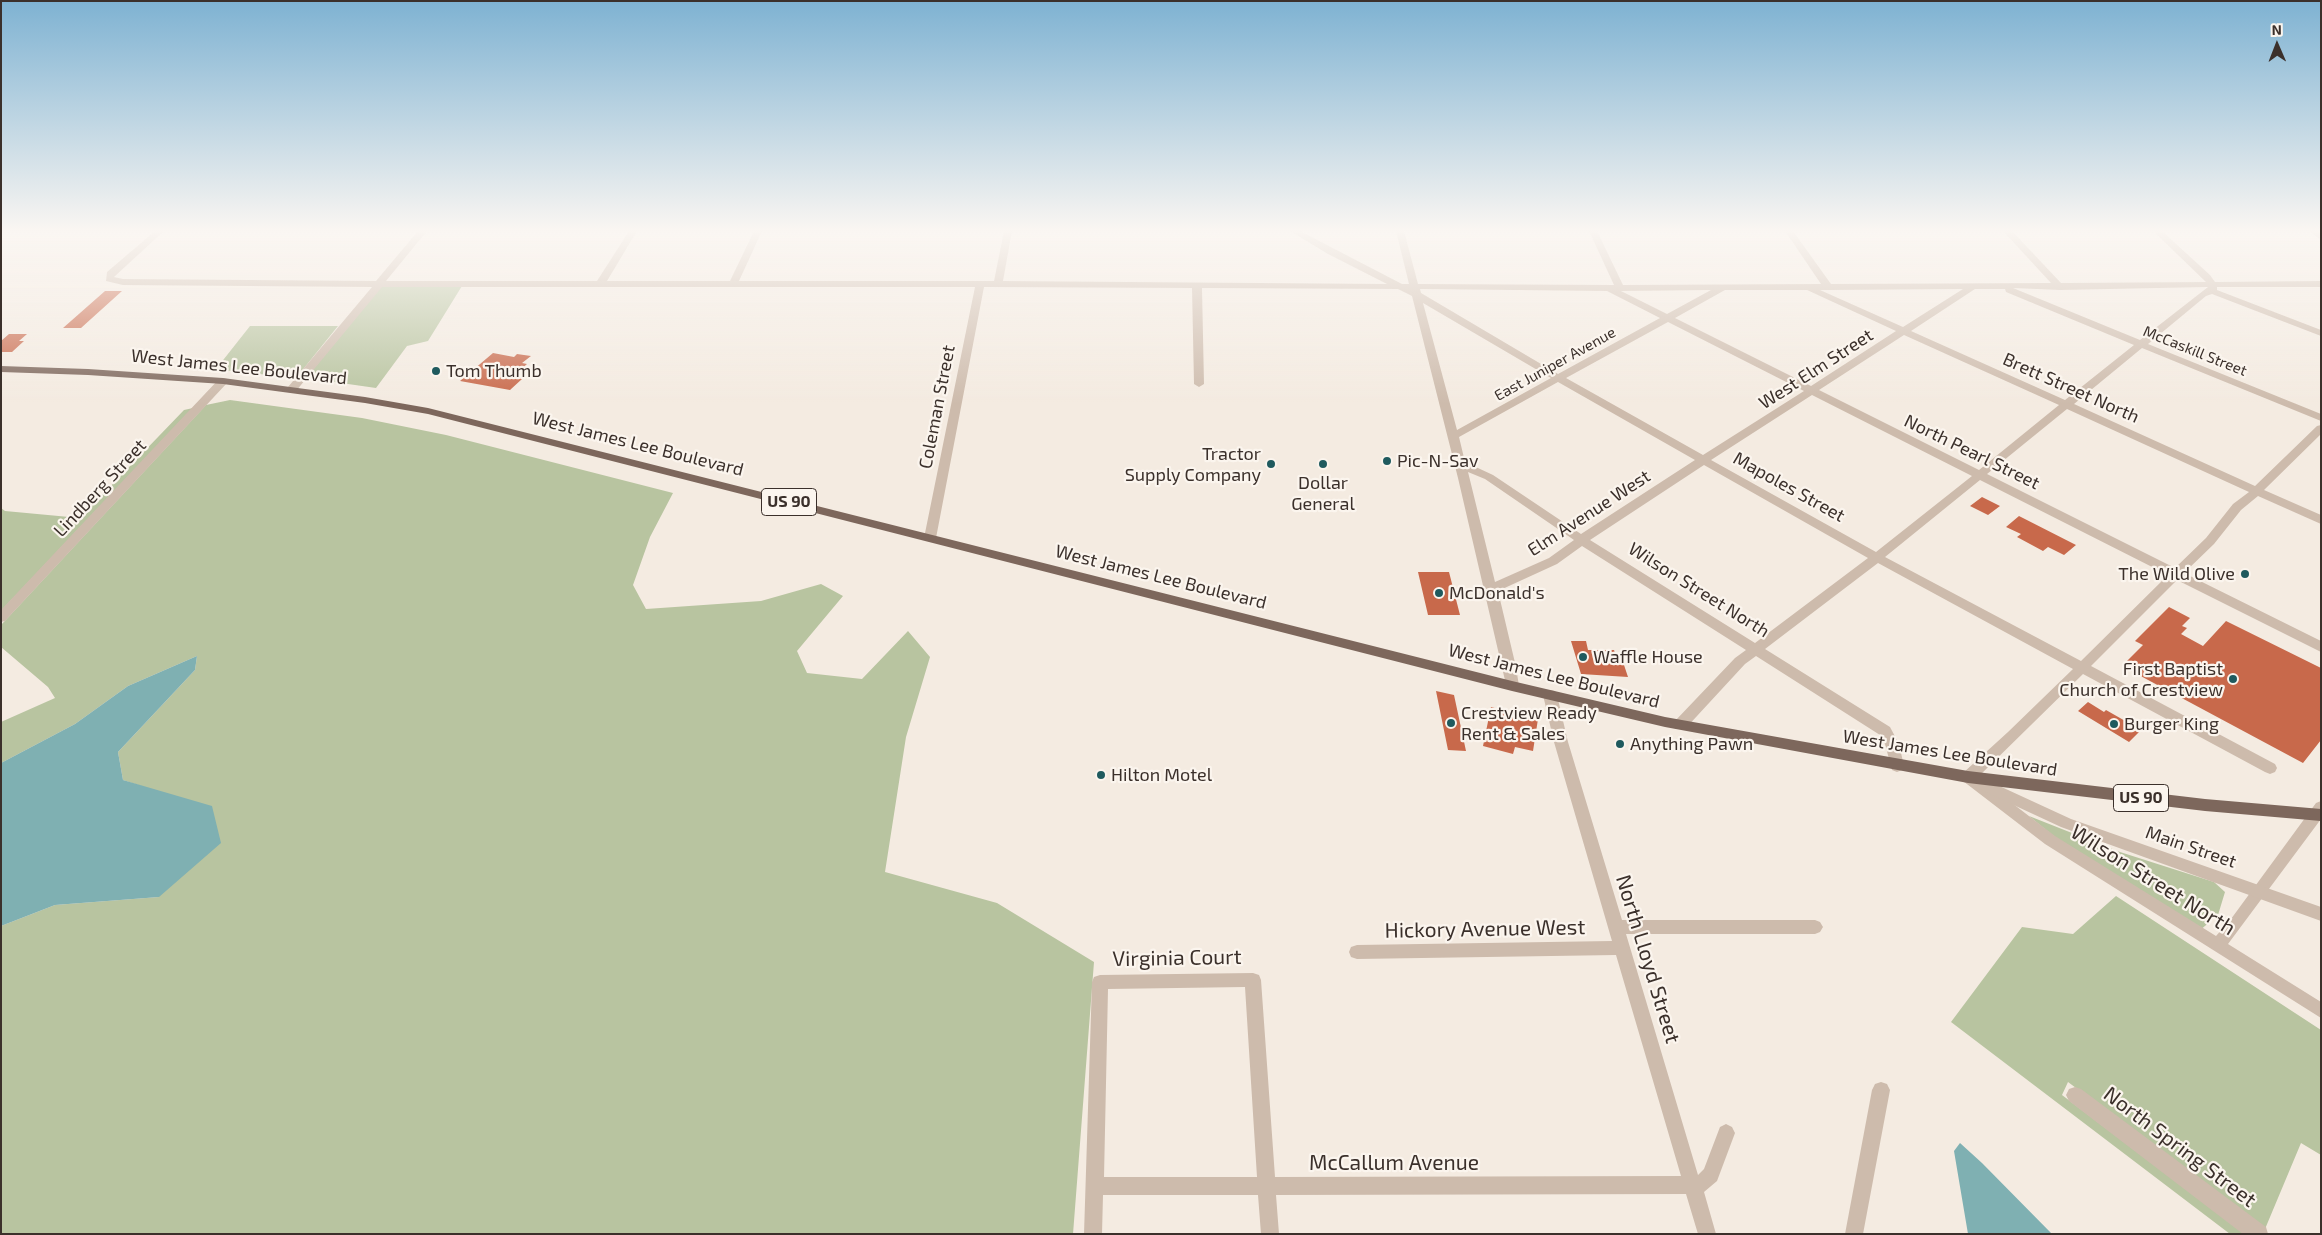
<!DOCTYPE html>
<style>
body{margin:0}
#map{position:relative;width:2322px;height:1235px;overflow:hidden;background:#f4ebe1;font-family:"Exo 2",sans-serif}
canvas{display:block}
.frame{position:absolute;inset:0;border:2px solid #3b302b;pointer-events:none}
.north{position:absolute;left:2252px;top:20px;width:50px;height:50px;-webkit-text-stroke:4px #fbf5ee;paint-order:stroke;rotate:359deg;font-size:14px;font-weight:700;line-height:20px;text-align:center;color:#3b302b}
.north::after{content:'';display:block;margin:auto;width:18px;height:22px;background:#3b302b;clip-path:polygon(50% 0,100% 100%,50% 72%,0 100%)}
</style>
<div id="map">
<canvas width="2322" height="1235"></canvas>
<div class="frame"></div>
<div class="north">N</div>
</div>
<script>
const g = document.querySelector('canvas').getContext('2d');
g.lineJoin = 'round';
function fillPath(path, color) { g.fillStyle = color; g.fill(path, 'evenodd'); }
const poly = rows => new Path2D(rows.map(r => 'M' + r).join(''));
function trace(path, color, width, dash) { g.strokeStyle = color; g.lineWidth = width; g.lineCap = dash ? 'butt' : 'round'; g.setLineDash(dash || []); g.stroke(path); }
function drawText(font, color, halo, rows, align = 'center') {
  g.font = font + ' "Exo 2",sans-serif'; g.lineWidth = 4.5; g.setLineDash([]); g.textBaseline = 'middle'; g.strokeStyle = halo; g.fillStyle = color; for (const [text, x, y, turn = 0] of rows) {
    g.save(); g.translate(x, y); g.rotate((+turn || 0) * Math.PI / 180); g.textAlign = isNaN(turn) ? turn : align; if (halo) g.strokeText(text, 0, 0); g.fillText(text, 0, 0); g.restore();
  }
}
fillPath(poly([
 [381,286,462,286,428,341,407,346,376,388,306,378],
 [250,326,338,326,296,378,213,369,220,364],
 [230,400,362,418,446,435,673,493,650,537,633,585,646,609,761,601,821,584,843,596,797,651,807,673,862,679,908,631,930,657,906,737,885,872,997,903,1094,962,1073,1234,1,1234,1,926,55,905,159,897,165,794,123,780,118,752,195,670,197,656,128,686,75,724,1,763,1,722,55,698,48,687,1,647,1,625,206,405],
 [193,408,1,611,1,508,5,511,80,518,184,410],
 [2029,816,2120,852,2214,882,2225,892,2218,915,2199,931,2086,863],
 [2116,896,2321,1030,2321,1155,2301,1143,2265,1229,2068,1082,2062,1095,2246,1234,2230,1234,1951,1022,2022,927,2073,934]
]), '#b8c4a0');
fillPath(poly([
 [197,656,195,670,118,752,123,780,212,806,221,843,159,897,55,905,1,926,1,763,75,724,128,686],
 [1960,1143,1982,1163,2052,1234,1968,1234,1954,1151]
]), '#7fb0b2');
fillPath(poly([
 [105,291,122,291,81,328,63,328],
 [9,334,27,334,19,341,24,341,12,352,1,352,1,341],
 [493,353,514,357,517,354,531,356,522,363,527,364,512,377,522,379,510,390,460,381],
 [1982,497,2000,506,1988,515,1970,506],
 [2019,516,2076,545,2064,555,2048,547,2043,551,2017,537,2021,534,2006,527],
 [1418,572,1449,572,1460,615,1428,615],
 [2169,607,2190,618,2182,626,2187,628,2181,634,2203,646,2226,621,2321,668,2321,740,2303,763,2122,666,2143,645,2135,641],
 [1571,641,1586,641,1588,650,1614,650,1618,662,1623,662,1628,677,1581,674],
 [1436,691,1454,695,1466,751,1448,750],
 [2088,702,2104,712,2106,710,2141,730,2129,742,2078,711],
 [1491,707,1538,719,1533,751,1515,747,1513,754,1483,746]
]), '#c8694b');
fillPath(poly([
 [155,231,164,231,114,277,123,279,376,281,418,231,427,231,386,281,597,281,629,231,637,231,607,281,730,281,754,231,762,231,739,281,994,281,1004,231,1012,231,1003,281,1387,284,1328,254,1290,231,1300,231,1402,284,1409,284,1396,231,1404,231,1418,284,1614,285,1589,231,1597,231,1623,285,1821,284,1785,231,1793,231,1831,284,2051,283,2003,231,2012,231,2061,283,2206,282,2153,231,2162,231,2210,275,2215,282,2321,281,2321,287,2217,287,2217,290,2321,330,2321,336,2212,294,2206,296,2148,344,2321,414,2321,421,2142,348,2074,404,2255,486,2317,426,2321,425,2321,434,2264,490,2321,515,2321,524,2258,496,2241,510,2214,544,2184,573,2321,641,2321,652,2177,580,2091,666,2275,764,2277,768,2275,772,2270,774,2265,772,2083,674,1978,777,2055,836,2216,936,2231,919,2316,803,2321,801,2321,819,2228,944,2321,1002,2321,1018,2045,844,1963,781,1961,777,1963,773,2008,732,2073,669,1878,563,1765,649,1890,727,1899,744,1904,766,1902,770,1897,772,1892,770,1885,744,1880,735,1756,656,1745,664,1685,729,1675,729,1673,725,1675,721,1735,658,1746,650,1582,546,1557,564,1498,591,1516,667,1519,686,1517,689,1507,689,1458,478,1412,296,1398,289,1202,288,1204,384,1199,387,1194,384,1192,288,984,287,936,538,930,542,924,538,975,287,382,287,296,391,292,392,288,391,288,387,372,287,123,285,106,281,107,272,155,231],
 [2208,287,2140,340,2013,288,2060,290,2208,287],
 [1420,289,1607,291,1660,318,1558,374,1421,293,1420,289],
 [1963,289,1903,327,1820,290,1828,290,1963,289],
 [1975,289,2005,289,2006,292,2134,345,2065,400,1911,331,1975,289],
 [1711,290,1667,314,1621,291,1711,290],
 [1725,290,1807,290,1896,331,1811,386,1675,318,1725,290],
 [1423,303,1551,378,1457,430,1423,303],
 [1668,322,1804,391,1703,455,1566,378,1668,322],
 [1904,335,2059,405,1979,470,1819,390,1904,335],
 [1558,382,1695,460,1581,534,1493,475,1465,462,1459,437,1558,382],
 [1812,395,1972,476,1876,552,1711,460,1812,395],
 [2067,409,2249,492,2233,504,2206,538,2175,568,1987,474,2067,409],
 [1704,465,1868,558,1755,643,1590,540,1704,465],
 [1468,472,1485,479,1574,540,1549,558,1495,582,1468,472],
 [1980,480,2168,575,2081,661,1885,557,1980,480],
 [2309,231,2318,231,2321,233,2321,240,2309,231],
 [223,378,227,379,227,383,5,621,1,622,1,610,219,379,223,378],
 [1550,690,1555,691,1557,695,1568,742,1622,920,1815,920,1820,922,1823,927,1820,932,1815,934,1626,934,1698,1175,1704,1169,1720,1127,1726,1124,1732,1127,1735,1133,1717,1181,1704,1192,1716,1234,1698,1234,1686,1194,1276,1195,1279,1234,1261,1234,1258,1195,1103,1195,1102,1234,1084,1234,1092,982,1094,977,1100,975,1253,973,1259,975,1261,980,1275,1177,1681,1176,1616,955,1357,959,1351,957,1349,952,1351,947,1357,945,1612,941,1554,742,1543,695,1545,691,1550,690],
 [1245,987,1257,1177,1104,1177,1108,989,1245,987],
 [1881,1082,1887,1084,1890,1090,1863,1234,1845,1234,1872,1090,1875,1084,1881,1082],
 [2075,1087,2081,1089,2266,1227,2268,1234,2243,1234,2069,1101,2066,1095,2069,1089,2075,1087]
]), '#cdbbac');
fillPath(poly([
 [1969,772,2071,819,2321,907,2321,921,2061,827,1964,782,1962,778,1964,774,1969,772]
]), '#cdbbac');
fillPath(poly([
 [1,366,88,369,223,378,365,397,428,408,1512,681,1665,717,1968,771,2205,799,2321,809,2321,821,2205,811,1968,783,1665,727,1512,691,428,414,365,403,223,384,88,375,1,372,1,366]
]), '#7d675c');
const sky = g.createLinearGradient(0, 0, 0, 404);
sky.addColorStop(0, '#7eb2d2');
sky.addColorStop(0.57, '#faf6f2');
sky.addColorStop(1, '#faf6f200');
g.fillStyle = sky;
g.fillRect(0, 0, 2322, 404);
for (const [x, y, r, color] of [
 [436,371,5,"#1f5a5e"],
 [1387,461,5,"#1f5a5e"],
 [1271,464,5,"#1f5a5e"],
 [1323,464,5,"#1f5a5e"],
 [2245,574,5,"#1f5a5e"],
 [1439,593,5,"#1f5a5e"],
 [1583,657,5,"#1f5a5e"],
 [2233,679,5,"#1f5a5e"],
 [1451,723,5,"#1f5a5e"],
 [2114,724,5,"#1f5a5e"],
 [1620,744,5,"#1f5a5e"],
 [1101,775,5,"#1f5a5e"]
]) { const dot = new Path2D(); dot.arc(x, y, r, 0, 2 * Math.PI); g.fillStyle = color; g.fill(dot); trace(dot, '#fbf5ee', 2); }
drawText('15px', '#3b302b', '#fbf5ee', [
 ["McCaskill Street",2195,351,22],
 ["East Juniper Avenue",1555,364,-29]
]);
for (const [x, y, w] of [
 [789,502,55],
 [2141,798,55]
]) { const box = new Path2D(); box.roundRect(x - w / 2, y - 13.5, w, 27, 4); g.fillStyle = '#fbf5ee'; g.fill(box); trace(box, '#3b302b', 1); }
drawText('bold 16px', '#3b302b', null, [
 ["US 90",789,502],
 ["US 90",2141,798]
]);
drawText('18px', '#3b302b', '#fbf5ee', [
 ["West James Lee Boulevard",239,367,6],
 ["West Elm Street",1816,369,-33],
 ["Brett Street North",2071,388,24],
 ["Coleman Street",937,407,-79],
 ["West James Lee Boulevard",638,444,14],
 ["North Pearl Street",1972,452,26],
 ["Mapoles Street",1789,487,29],
 ["Lindberg Street",100,488,-47],
 ["Elm Avenue West",1589,513,-33],
 ["West James Lee Boulevard",1161,577,14],
 ["Wilson Street North",1699,590,32],
 ["West James Lee Boulevard",1554,676,14],
 ["West James Lee Boulevard",1950,753,9],
 ["Main Street",2191,847,19]
]);
drawText('18px', '#3b302b', '#fbf5ee', [
 ["Tom Thumb",446,371],
 ["Tractor",1261,454,"right"],
 ["Supply Company",1261,475,"right"],
 ["Pic-N-Sav",1397,461],
 ["Dollar",1323,483,"center"],
 ["General",1323,504,"center"],
 ["The Wild Olive",2235,574,"right"],
 ["McDonald's",1449,593],
 ["Waffle House",1593,657],
 ["First Baptist",2223,669,"right"],
 ["Church of Crestview",2223,690,"right"],
 ["Crestview Ready",1461,713],
 ["Rent & Sales",1461,734],
 ["Burger King",2124,724],
 ["Anything Pawn",1630,744],
 ["Hilton Motel",1111,775]
], 'left');
drawText('21px', '#3b302b', '#fbf5ee', [
 ["Wilson Street North",2153,880,32],
 ["Hickory Avenue West",1485,929,-1],
 ["Virginia Court",1177,958,-1],
 ["North Lloyd Street",1648,959,73],
 ["North Spring Street",2180,1147,37],
 ["McCallum Avenue",1394,1163]
]);
</script>
